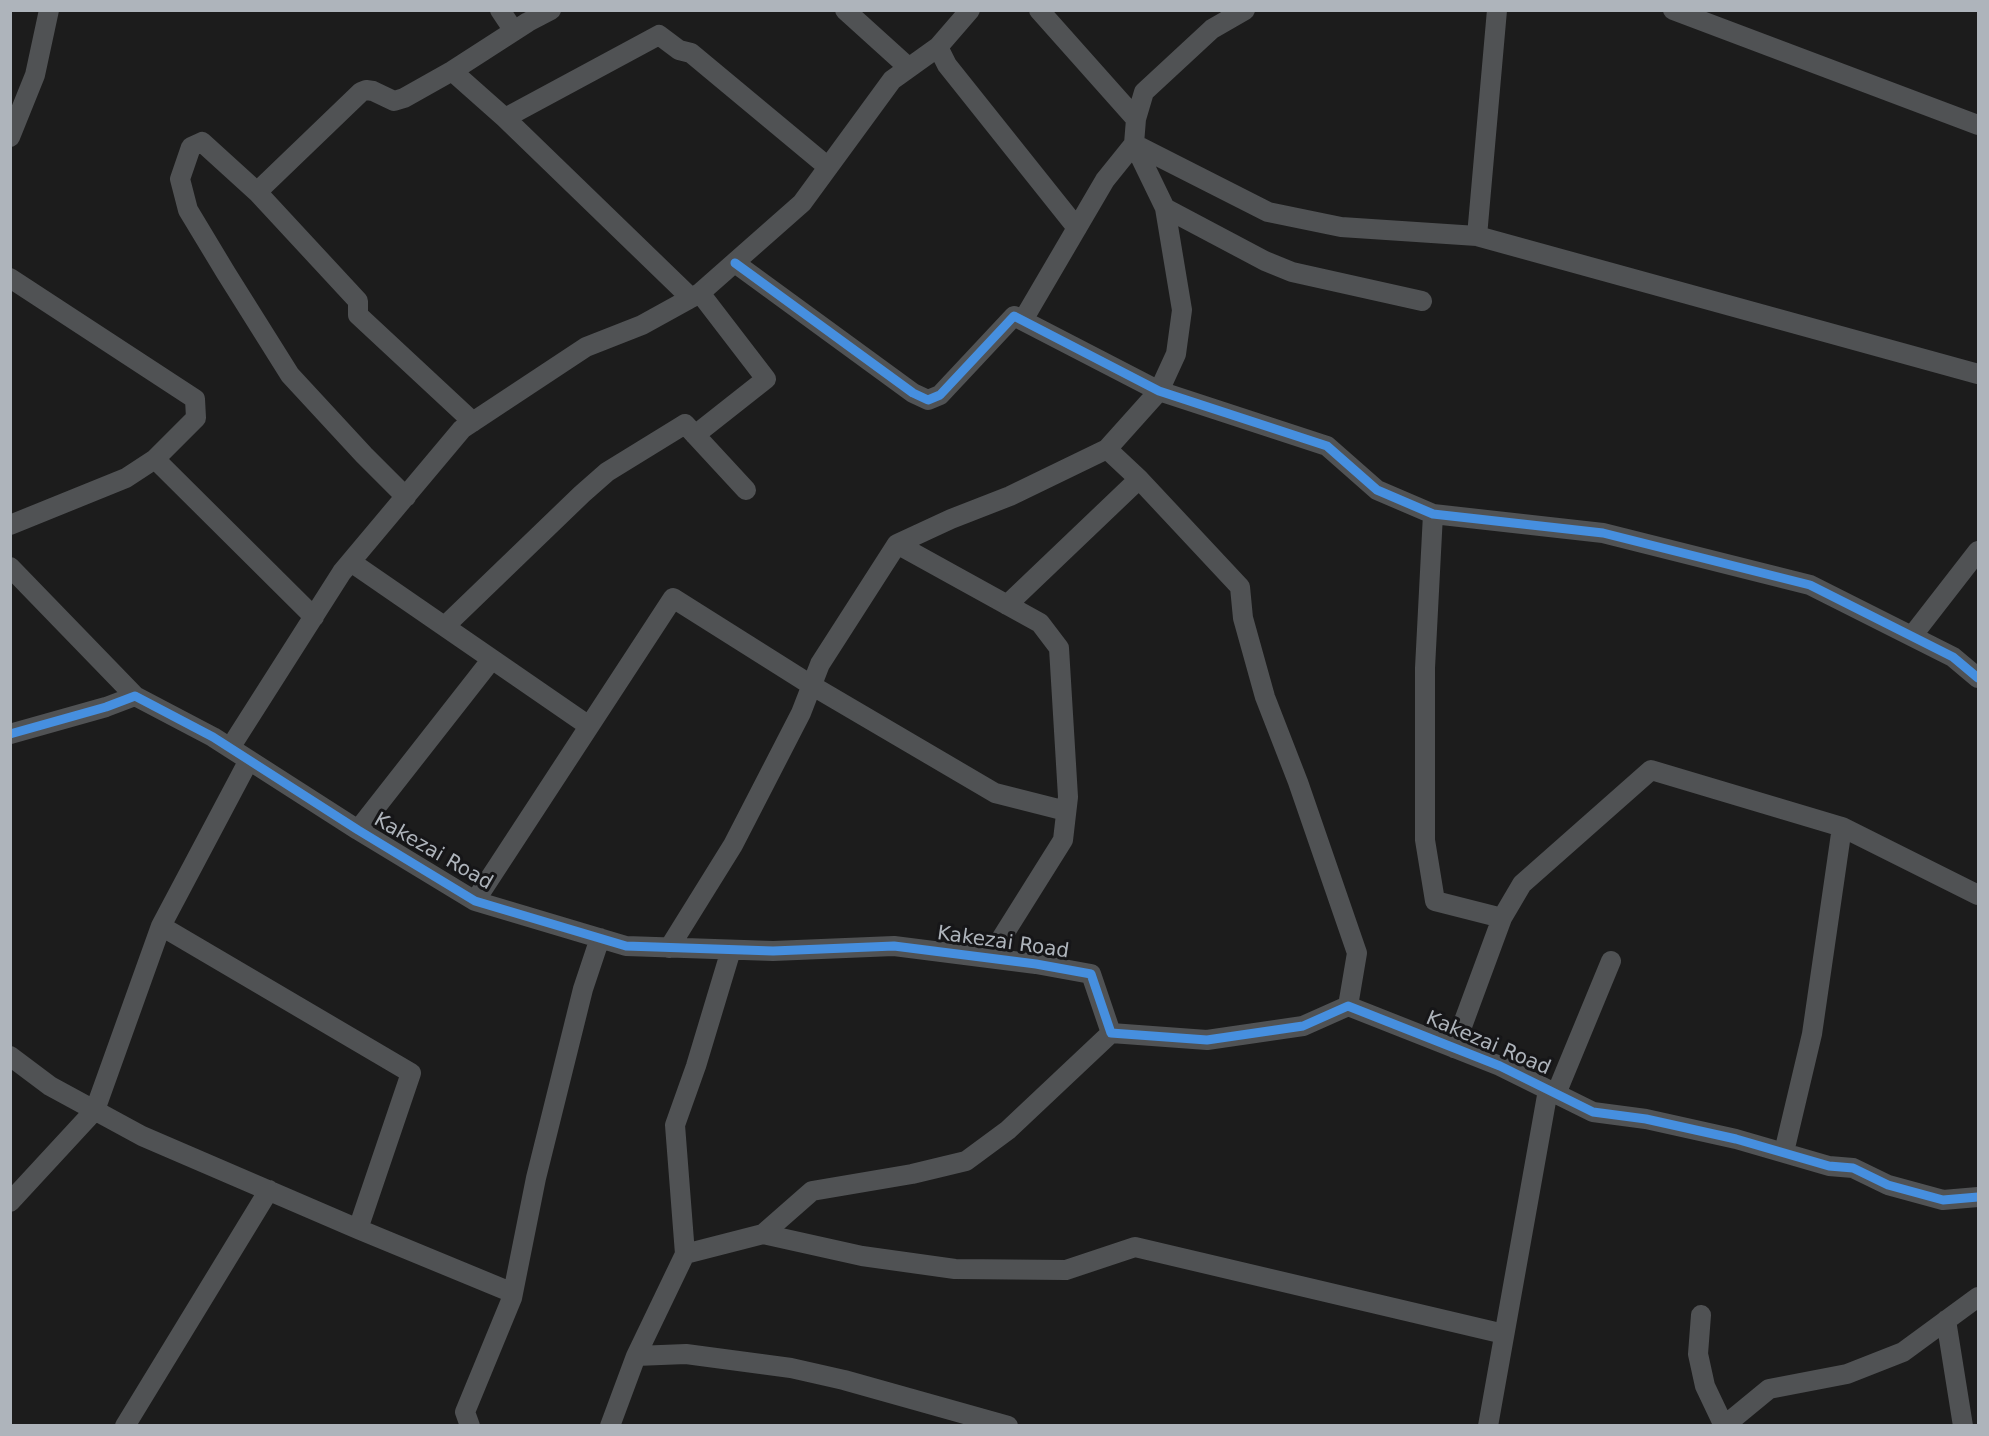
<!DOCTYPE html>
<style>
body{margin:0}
#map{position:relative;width:1989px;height:1436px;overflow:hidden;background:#1c1c1c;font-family:"DejaVu Sans",sans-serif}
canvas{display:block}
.frame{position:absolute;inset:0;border:12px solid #aeb4bb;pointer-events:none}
</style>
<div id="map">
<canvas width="1989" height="1436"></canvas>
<div class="frame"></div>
</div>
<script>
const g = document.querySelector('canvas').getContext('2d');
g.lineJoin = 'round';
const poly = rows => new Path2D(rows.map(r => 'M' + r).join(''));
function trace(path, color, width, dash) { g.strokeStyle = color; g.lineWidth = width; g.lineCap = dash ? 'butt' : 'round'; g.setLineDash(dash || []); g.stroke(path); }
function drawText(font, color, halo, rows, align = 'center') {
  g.font = font + ' "DejaVu Sans",sans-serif'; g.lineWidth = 6; g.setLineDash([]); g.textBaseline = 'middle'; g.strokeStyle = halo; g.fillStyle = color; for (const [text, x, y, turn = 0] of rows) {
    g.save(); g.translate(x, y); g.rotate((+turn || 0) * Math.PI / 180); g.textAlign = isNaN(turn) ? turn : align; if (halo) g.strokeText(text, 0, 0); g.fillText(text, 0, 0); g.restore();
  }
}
trace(poly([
 [500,10,514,31],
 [845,10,908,67],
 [1039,10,1136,119],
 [1673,10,1978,125],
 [938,47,947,65,1077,228],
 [452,71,505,118,691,298],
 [505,118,659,35,679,50,691,53,828,167],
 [10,137,35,75,49,10],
 [1134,144,1268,212,1341,227,1477,236,1978,374],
 [257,192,361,92,366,90,373,91,394,101,404,98,452,71,528,22,551,10],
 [1165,208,1265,261,1292,272,1422,301],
 [1477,236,1497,10],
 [735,263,913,393,928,400,940,395,1014,316,1159,391,1327,446,1377,490,1433,514,1603,533,1810,585,1953,657,1978,678],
 [10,278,195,399,196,418,155,459,126,478,10,525],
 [1023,320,1105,180,1134,144],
 [695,435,766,379,700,293],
 [1107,449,1139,479,1240,587,1243,618,1265,697,1298,782,1357,953,1348,1006],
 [155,459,314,617],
 [406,497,364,455,290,375,226,273,188,210,180,179,191,147,202,142,257,192,358,301,358,315,473,422],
 [1433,514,1425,668,1425,840,1435,901,1502,918],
 [897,544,1040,623,1059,648,1068,797,1063,840,989,958],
 [351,562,589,726],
 [10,567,135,696],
 [1007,605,1139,479],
 [445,626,582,494,607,472,685,424,746,490],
 [1912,636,1978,551],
 [10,734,106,707,135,696,213,737,358,830,475,901,626,946,773,951,894,946,1036,964,1091,974,1111,1033,1207,1040,1303,1026,1348,1006,1500,1066,1593,1112,1646,1119,1736,1139,1829,1166,1853,1168,1888,1185,1943,1200,1978,1197],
 [230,748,342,572,462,429,586,347,642,325,700,293,802,203,892,80,938,47,970,10],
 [358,830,492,659],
 [475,901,673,598,811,685,995,793,1066,811],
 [161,926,411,1073,358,1229],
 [669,948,733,845,801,713,820,664,897,544,951,519,1010,496,1107,449,1159,391,1176,354,1182,310,1165,208,1134,144,1136,119,1144,92,1212,29,1245,10],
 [731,950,696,1066,675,1125,685,1254,636,1356,686,1354,791,1368,844,1380,1008,1426],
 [1454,1048,1502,918,1522,884,1651,770,1842,827,1978,895],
 [10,1056,50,1086,142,1136,358,1229,513,1293],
 [1556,1094,1611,961],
 [1784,1152,1812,1034,1842,827],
 [10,1202,95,1110,161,926,249,760],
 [763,1234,862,1256,955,1269,1066,1270,1135,1247,1504,1334],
 [685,1254,763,1234,812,1191,912,1174,966,1161,1008,1130,1111,1033],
 [1701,1315,1698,1354,1705,1386,1724,1426,1769,1389,1847,1374,1903,1352,1978,1297],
 [1946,1320,1963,1426],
 [125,1426,269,1190],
 [470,1426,465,1412,512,1298,536,1178,583,989,600,938],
 [610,1426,636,1356],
 [1488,1426,1548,1090]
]), '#505254', 20);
trace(poly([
 [735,263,913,393,928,400,940,395,1014,316,1159,391,1327,446,1377,490,1433,514,1603,533,1810,585,1953,657,1978,678],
 [10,734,106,707,135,696,213,737,358,830,475,901,626,946,773,951,894,946,1036,964,1091,974,1111,1033,1207,1040,1303,1026,1348,1006,1500,1066,1593,1112,1646,1119,1736,1139,1829,1166,1853,1168,1888,1185,1943,1200,1978,1197]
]), '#468fdf', 9);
drawText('20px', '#aeb4bb', '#161618', [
 ["Kakezai Road",433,852,30],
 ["Kakezai Road",1003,943,8],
 ["Kakezai Road",1488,1044,23]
]);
</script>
